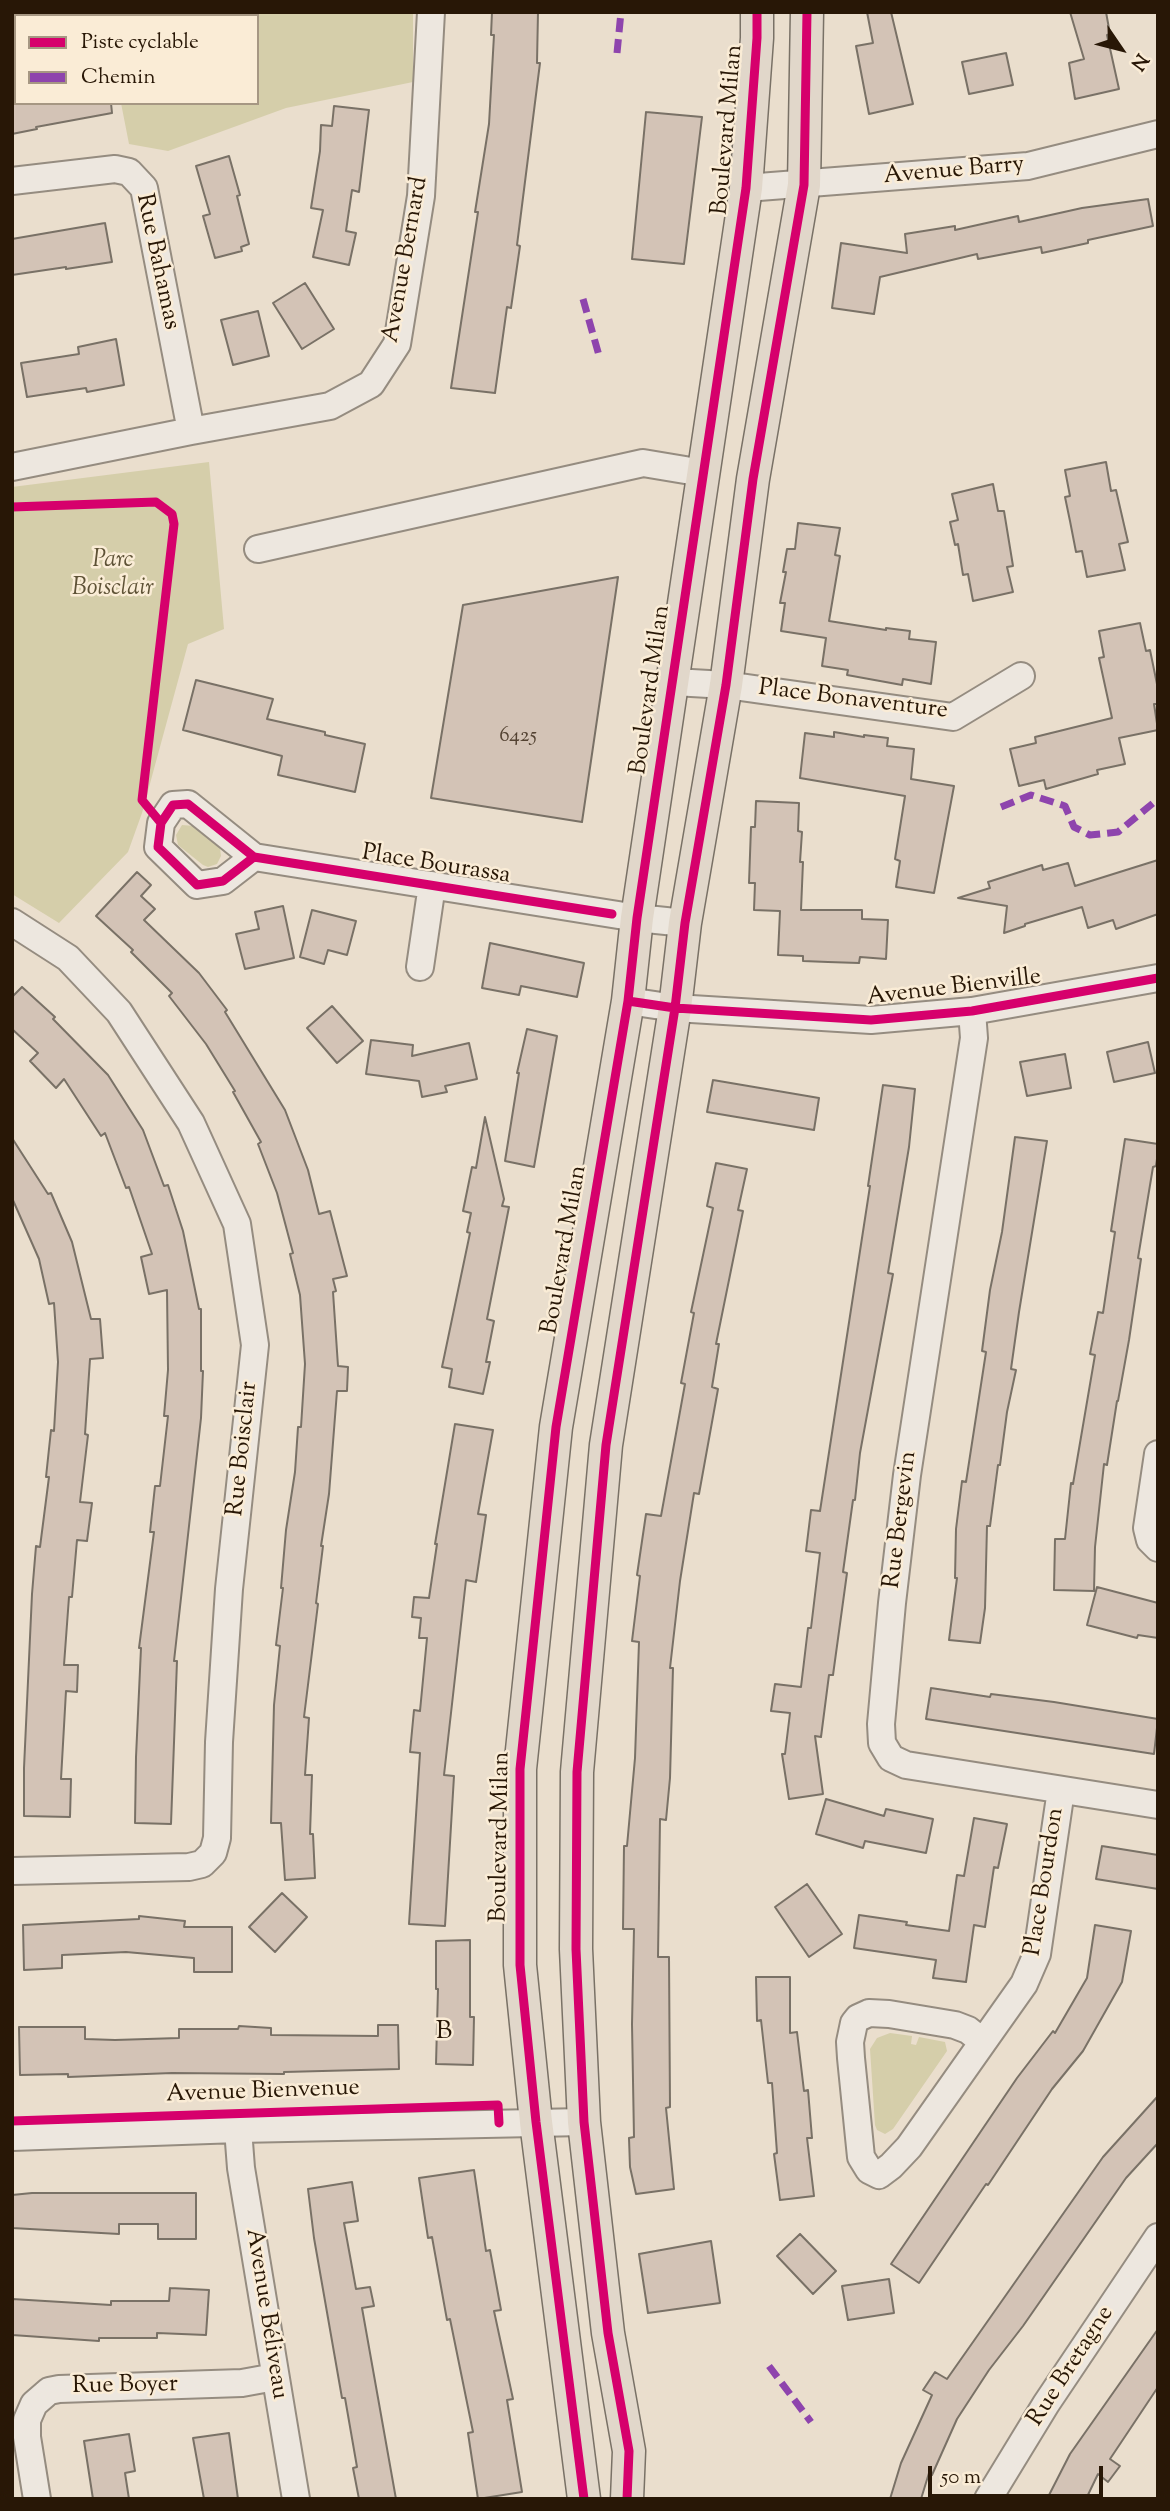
<!DOCTYPE html>
<meta charset="utf-8">
<style>
body{margin:0}
#map{position:relative;width:1170px;height:2511px;overflow:hidden;background:#eadecd;font-family:"Sorts Mill Goudy",serif}
canvas{display:block}
.frame{position:absolute;inset:0;border:14px solid #281706;pointer-events:none}
.legend{position:absolute;left:14px;top:14px;width:245px;height:91px;box-sizing:border-box;background:#faecd6;border:2px solid #a69783;margin:0;padding:9px 12px;list-style:none;font-size:21px;color:#281706}
.legend li{display:flex;align-items:center;gap:14px;height:35px}
.legend b{width:35px;border:2px solid #a69783}
.north{position:absolute;left:1086px;top:14px;width:70px;height:70px;-webkit-text-stroke:5px #faecd6;paint-order:stroke;rotate:125deg;font-size:19px;font-weight:700;line-height:28px;text-align:center;color:#281706}
.north::after{content:'';display:block;margin:auto;width:24px;height:32px;background:#281706;clip-path:polygon(50% 0,100% 100%,50% 72%,0 100%)}
.scale{position:absolute;left:928px;top:2466px;width:175px;height:32px;box-sizing:border-box;border:4px solid #281706;border-top:0;padding-left:9px;font-size:21px;line-height:24px;white-space:nowrap;color:#281706;-webkit-text-stroke:5px #faecd6;paint-order:stroke}
</style>
<div id="map">
<canvas width="1170" height="2511"></canvas>
<div class="frame"></div>
<ul class="legend">
<li><b style="height:9px;background:#d6006c"></b>Piste cyclable</li>
<li><b style="height:9px;background:#8e44ad"></b>Chemin</li>
</ul>
<div class="north">N</div>
<div class="scale">50 m</div>
</div>
<script>
const g = document.querySelector('canvas').getContext('2d');
g.lineJoin = 'round';
function fillPath(path, color) { g.fillStyle = color; g.fill(path, 'evenodd'); }
const poly = rows => new Path2D(rows.map(r => 'M' + r).join(''));
function trace(path, color, width, dash) { g.strokeStyle = color; g.lineWidth = width; g.lineCap = dash ? 'butt' : 'round'; g.setLineDash(dash || []); g.stroke(path); }
function drawText(font, color, halo, rows, align = 'center') {
  g.font = font + ' "Sorts Mill Goudy",serif'; g.lineWidth = 5; g.setLineDash([]); g.textBaseline = 'middle'; g.strokeStyle = halo; g.fillStyle = color; for (const [text, x, y, turn = 0] of rows) {
    g.save(); g.translate(x, y); g.rotate((+turn || 0) * Math.PI / 180); g.textAlign = isNaN(turn) ? turn : align; if (halo) g.strokeText(text, 0, 0); g.fillText(text, 0, 0); g.restore();
  }
}
fillPath(poly([
 [147,12,413,12,413,82,286,108,168,151,129,144,121,103,257,103,257,16,143,16],
 [209,462,224,629,188,644,142,813,128,852,59,923,12,894,12,487],
 [182,825,194,826,220,848,221,856,217,864,208,867,203,865,178,845,176,835],
 [890,2033,912,2036,911,2044,916,2045,919,2037,945,2042,947,2051,893,2129,885,2134,877,2130,875,2125,870,2049,877,2038]
]), '#d5ceaa');
const building = poly([
 [492,12,538,12,537,63,540,63,517,245,520,246,511,308,507,307,495,393,451,388,478,212,475,212,489,124,494,35,491,35,492,12],
 [867,12,891,12,913,104,869,114,856,46,873,43,867,12],
 [1070,12,1106,12,1110,34,1107,35,1119,89,1075,99,1069,63,1084,59,1070,12],
 [1006,53,1013,85,969,94,962,62,1006,53],
 [12,103,111,103,112,113,36,127,37,129,12,134,12,103],
 [334,106,369,110,359,192,352,190,346,231,356,233,349,265,313,257,323,210,311,208,320,151,321,125,332,126,334,106],
 [646,112,702,117,684,264,632,259,646,112],
 [229,156,240,195,237,196,249,244,241,247,242,251,215,258,203,216,210,214,196,166,229,156],
 [1148,199,1153,226,1088,240,1088,243,1042,253,1041,247,978,259,977,254,880,277,874,314,832,308,841,243,907,253,905,234,955,226,955,230,1018,216,1019,222,1082,208,1148,199],
 [105,223,112,262,66,269,66,267,12,275,12,239,105,223],
 [305,283,334,329,302,349,273,303,305,283],
 [258,311,269,356,233,365,221,320,258,311],
 [116,339,124,385,87,392,86,388,27,397,21,363,79,354,78,347,116,339],
 [1106,462,1111,491,1116,490,1128,542,1119,544,1125,570,1087,577,1082,551,1076,552,1070,521,1065,497,1070,496,1065,470,1106,462],
 [993,484,998,511,1004,511,1013,566,1007,567,1013,592,973,601,968,574,963,575,958,544,955,545,950,522,958,520,952,494,993,484],
 [798,523,840,528,835,555,840,556,829,621,886,630,886,628,910,631,909,639,936,642,931,684,903,679,902,685,847,675,848,670,822,666,826,638,781,631,785,603,780,603,786,572,783,572,787,549,795,549,798,523],
 [618,577,582,822,431,798,463,605,618,577],
 [1140,623,1146,651,1150,650,1158,689,1158,704,1154,704,1158,730,1119,738,1125,764,1097,770,1098,774,1046,789,1044,780,1019,786,1010,749,1036,743,1035,737,1112,718,1099,658,1104,657,1099,631,1140,623],
 [196,680,273,699,267,719,325,732,325,735,365,744,355,792,278,775,282,756,183,730,196,680],
 [834,732,864,737,864,735,888,738,887,746,914,749,911,779,954,786,934,893,896,887,900,861,895,859,905,796,800,778,805,733,834,737,834,732],
 [756,801,799,803,798,831,802,832,800,862,803,862,801,910,862,910,862,919,888,920,886,959,860,957,859,963,828,962,803,961,803,956,778,955,780,911,754,910,755,883,749,883,751,827,755,827,756,801],
 [1158,860,1158,914,1116,929,1113,920,1088,928,1082,907,1025,924,1025,926,1004,933,1007,906,958,898,990,888,988,882,1042,865,1043,870,1068,863,1075,886,1158,860],
 [137,872,151,885,141,896,155,909,144,920,199,973,227,1010,225,1012,285,1110,308,1170,319,1214,330,1211,347,1276,333,1279,336,1291,333,1292,338,1366,348,1367,347,1391,337,1391,329,1494,321,1546,323,1546,316,1603,318,1604,304,1717,309,1718,305,1775,312,1775,310,1834,313,1834,315,1878,285,1880,281,1823,271,1823,274,1705,280,1646,276,1645,283,1588,281,1588,286,1530,295,1472,298,1427,301,1427,305,1364,300,1295,290,1254,293,1253,277,1193,258,1144,261,1142,233,1092,235,1091,206,1044,169,996,172,993,131,952,133,950,96,916,137,872],
 [283,906,294,958,245,969,236,934,259,929,255,912,283,906],
 [312,910,356,921,347,955,328,950,324,964,300,957,312,910],
 [490,943,584,963,577,997,521,986,519,995,482,988,490,943],
 [22,987,55,1017,53,1019,108,1075,143,1130,164,1186,168,1185,183,1231,199,1309,201,1309,201,1371,203,1371,201,1418,174,1661,177,1661,171,1824,135,1823,136,1757,141,1648,139,1648,154,1532,150,1532,155,1486,160,1486,168,1416,164,1416,168,1370,167,1290,149,1294,141,1257,152,1254,129,1187,126,1188,105,1133,101,1136,64,1079,56,1088,30,1061,38,1053,12,1029,12,997,22,987],
 [332,1006,363,1041,337,1063,307,1028,332,1006],
 [527,1029,557,1036,534,1167,505,1161,519,1073,517,1073,527,1029],
 [371,1040,413,1045,412,1056,469,1043,477,1079,445,1086,447,1092,422,1097,419,1081,366,1074,371,1040],
 [1148,1042,1155,1073,1114,1082,1107,1052,1148,1042],
 [1065,1054,1071,1088,1027,1096,1020,1062,1065,1054],
 [713,1080,819,1098,814,1130,707,1112,713,1080],
 [883,1085,915,1089,909,1147,888,1273,893,1274,860,1453,855,1500,853,1500,843,1572,847,1573,833,1675,829,1675,821,1737,815,1736,823,1794,789,1799,782,1754,785,1754,790,1713,771,1711,775,1684,801,1687,808,1628,811,1628,820,1553,806,1551,811,1510,820,1511,870,1186,868,1186,883,1085],
 [485,1117,504,1199,502,1206,509,1207,487,1319,494,1321,486,1362,490,1362,483,1394,449,1387,452,1369,442,1367,470,1233,467,1232,471,1213,463,1211,472,1167,476,1168,485,1117],
 [1015,1137,1047,1141,1019,1312,1011,1369,1016,1370,1007,1412,1000,1465,998,1465,990,1526,987,1526,985,1608,980,1643,949,1640,957,1578,955,1578,956,1529,962,1481,966,1482,986,1352,982,1351,990,1290,1002,1232,1015,1137],
 [12,1138,48,1194,51,1193,72,1242,91,1319,100,1319,103,1358,90,1359,85,1434,88,1435,80,1502,92,1503,87,1541,77,1540,72,1597,69,1597,64,1665,78,1665,77,1692,66,1691,61,1779,71,1779,70,1817,24,1816,24,1768,32,1594,36,1546,40,1547,49,1477,46,1477,51,1430,54,1431,58,1362,54,1303,49,1304,39,1259,12,1198,12,1138],
 [1125,1139,1158,1144,1158,1152,1156,1166,1153,1167,1138,1258,1141,1259,1129,1340,1118,1401,1117,1401,1107,1465,1104,1464,1095,1547,1094,1591,1054,1590,1055,1539,1065,1539,1071,1483,1073,1484,1095,1355,1090,1354,1098,1312,1103,1313,1115,1232,1111,1231,1125,1139],
 [716,1163,747,1169,738,1210,743,1211,716,1344,719,1344,712,1387,718,1389,699,1494,694,1493,680,1581,670,1668,673,1668,670,1778,666,1820,660,1819,658,1957,669,1957,670,2107,666,2108,674,2189,636,2194,630,2167,629,2138,634,2137,632,2024,634,1929,623,1929,624,1846,627,1846,635,1758,639,1642,632,1641,640,1576,637,1575,646,1514,661,1516,685,1384,681,1383,694,1313,691,1312,713,1208,707,1206,716,1163],
 [455,1424,493,1430,478,1514,486,1515,476,1582,466,1580,444,1775,454,1776,445,1926,409,1924,420,1753,410,1752,414,1710,420,1711,427,1638,419,1638,421,1618,412,1617,414,1597,429,1598,437,1544,435,1544,455,1424],
 [1097,1587,1158,1603,1158,1638,1138,1635,1137,1638,1087,1625,1097,1587],
 [931,1688,990,1697,991,1694,1054,1702,1158,1719,1154,1754,926,1719,931,1688],
 [826,1799,884,1816,886,1809,933,1819,926,1853,865,1841,863,1848,816,1834,826,1799],
 [974,1818,1007,1824,998,1868,994,1867,985,1927,974,1925,966,1982,933,1978,936,1960,854,1948,859,1915,907,1922,906,1925,949,1931,957,1875,964,1876,974,1818],
 [1102,1846,1158,1855,1158,1889,1096,1879,1102,1846],
 [807,1884,842,1934,809,1957,775,1907,807,1884],
 [282,1893,307,1917,275,1952,249,1927,282,1893],
 [139,1916,185,1921,184,1927,232,1927,232,1972,194,1972,194,1958,126,1952,62,1955,62,1968,24,1970,23,1925,139,1919,139,1916],
 [1095,1925,1131,1931,1122,1982,1083,2051,1052,2089,988,2185,986,2184,919,2283,891,2264,1017,2078,1053,2031,1055,2033,1087,1978,1095,1925],
 [470,1940,470,2017,474,2017,473,2065,436,2064,438,1989,436,1989,436,1941,470,1940],
 [756,1977,790,1977,790,2033,797,2032,804,2091,808,2090,812,2138,807,2138,814,2196,780,2200,774,2154,777,2153,772,2083,768,2083,761,2020,757,2021,756,1977],
 [378,2025,398,2025,399,2069,284,2072,284,2074,172,2073,68,2077,68,2074,20,2075,19,2027,85,2027,85,2039,115,2040,179,2038,179,2029,238,2029,239,2026,271,2028,271,2035,378,2036,378,2025],
 [1158,2096,1158,2143,1126,2178,1023,2326,989,2370,957,2419,932,2475,929,2473,921,2499,890,2499,901,2463,932,2395,923,2390,935,2372,947,2379,1103,2157,1158,2096],
 [474,2170,486,2251,490,2250,501,2310,494,2311,513,2399,507,2400,522,2492,478,2499,468,2433,473,2432,450,2319,447,2320,432,2237,428,2238,419,2178,474,2170],
 [352,2182,358,2221,344,2223,356,2289,370,2287,374,2306,362,2308,396,2499,359,2499,353,2468,357,2467,345,2398,342,2398,314,2238,308,2189,352,2182],
 [32,2193,196,2193,196,2239,158,2239,158,2224,119,2224,119,2234,12,2228,12,2195,32,2193],
 [800,2234,836,2271,813,2294,777,2256,800,2234],
 [711,2241,720,2303,648,2313,639,2254,711,2241],
 [889,2279,894,2313,848,2320,842,2286,889,2279],
 [170,2288,209,2290,206,2335,157,2333,157,2338,99,2338,99,2341,12,2335,12,2299,111,2305,111,2301,169,2301,170,2288],
 [1158,2329,1158,2387,1110,2459,1120,2466,1108,2482,1098,2474,1086,2499,1047,2499,1070,2454,1158,2329],
 [229,2433,238,2499,204,2499,193,2438,229,2433],
 [129,2434,135,2471,125,2473,129,2499,93,2499,84,2441,129,2434]
]);
fillPath(building, '#d3c3b6');
trace(building, '#797166', 2);
const minor = poly([
 [12,181,115,169,129,172,144,188,191,431],
 [746,188,1028,166,1158,134],
 [12,467,191,431,330,406,371,384,397,344,421,196,431,12],
 [258,549,643,463,703,473],
 [674,682,726,685,953,717,1021,676],
 [254,857,223,881,197,885,158,847,161,823,173,805,188,804,254,857,637,918,685,923],
 [12,922,68,958,119,1012,191,1123,237,1224,255,1345,229,1589,219,1742,217,1838,213,1853,202,1864,189,1867,12,1871],
 [420,967,432,885],
 [628,1001,675,1008,871,1020,972,1011,1158,978],
 [972,1011,974,1038,907,1475,892,1603,881,1724,882,1743,891,1758,906,1765,1158,1805],
 [1158,1454,1147,1528,1150,1540,1158,1548],
 [869,2013,889,2014,955,2025,968,2030,983,2042,909,2147,891,2166,879,2175,869,2170,861,2157,851,2058,850,2042,854,2023,858,2018,869,2013],
 [983,2042,1024,1984,1037,1954,1061,1790],
 [238,2129,241,2168,296,2499],
 [12,2137,238,2129,584,2122],
 [37,2499,27,2437,27,2420,34,2404,49,2391,59,2389,242,2383,275,2377],
 [988,2499,1046,2404,1158,2237]
]);
const major = poly([
 [584,2499,536,2122,520,1965,520,1769,556,1427,628,1001,637,918,746,188,757,38,757,12],
 [627,2499,629,2451,608,2333,584,2122,576,1949,577,1772,606,1445,675,1008,685,923,726,685,753,479,804,185,807,12]
]);
trace(minor, '#958c80', 30);
trace(major, '#797166', 35);
trace(minor, '#ede7df', 26);
trace(major, '#e1d7ca', 32);
trace(poly([
 [617,53,621,12],
 [583,299,600,359],
 [1001,807,1031,795,1065,806,1074,827,1090,835,1118,832,1158,799],
 [769,2366,811,2422]
]), '#8e44ad', 7, [14, 7]);
trace(poly([
 [12,507,156,502,172,514,174,524,142,800,161,823],
 [254,857,223,881,197,885,158,847,161,823,173,805,188,804,254,857,612,914],
 [628,1001,675,1008,871,1020,972,1011,1158,978],
 [12,2121,498,2105,499,2123],
 [584,2499,536,2122,520,1965,520,1769,556,1427,628,1001,637,918,746,188,757,38,757,12],
 [627,2499,629,2451,608,2333,584,2122,576,1949,577,1772,606,1445,675,1008,685,923,726,685,753,479,804,185,807,12]
]), '#d6006c', 9);
drawText('21px', '#534232', null, [
 ["6425",518,737]
]);
drawText('24px', '#281706', '#faecd6', [
 ["Boulevard Milan",729,130,-85],
 ["Avenue Barry",954,172,-5],
 ["Avenue Bernard",407,260,-80],
 ["Rue Bahamas",156,262,78],
 ["Boulevard Milan",652,690,-82],
 ["Place Bonaventure",853,701,7],
 ["Place Bourassa",436,866,9],
 ["Avenue Bienville",954,989,-7],
 ["Boulevard Milan",566,1250,-80],
 ["Rue Boisclair",244,1449,-84],
 ["Rue Bergevin",902,1520,-83],
 ["Boulevard Milan",502,1837,-89],
 ["Place Bourdon",1046,1882,-81],
 ["Avenue Bienvenue",263,2093,-2],
 ["Avenue Béliveau",265,2314,81],
 ["Rue Bretagne",1072,2367,-57],
 ["Rue Boyer",125,2387,-1]
]);
drawText('italic 24px', '#5e5236', '#faecd6', [
 ["Parc",113,562],
 ["Boisclair",113,590]
]);
g.letterSpacing = '2px';
drawText('26px', '#281706', '#faecd6', [
 ["B",445,2034]
]);
g.letterSpacing = '0px';
</script>
